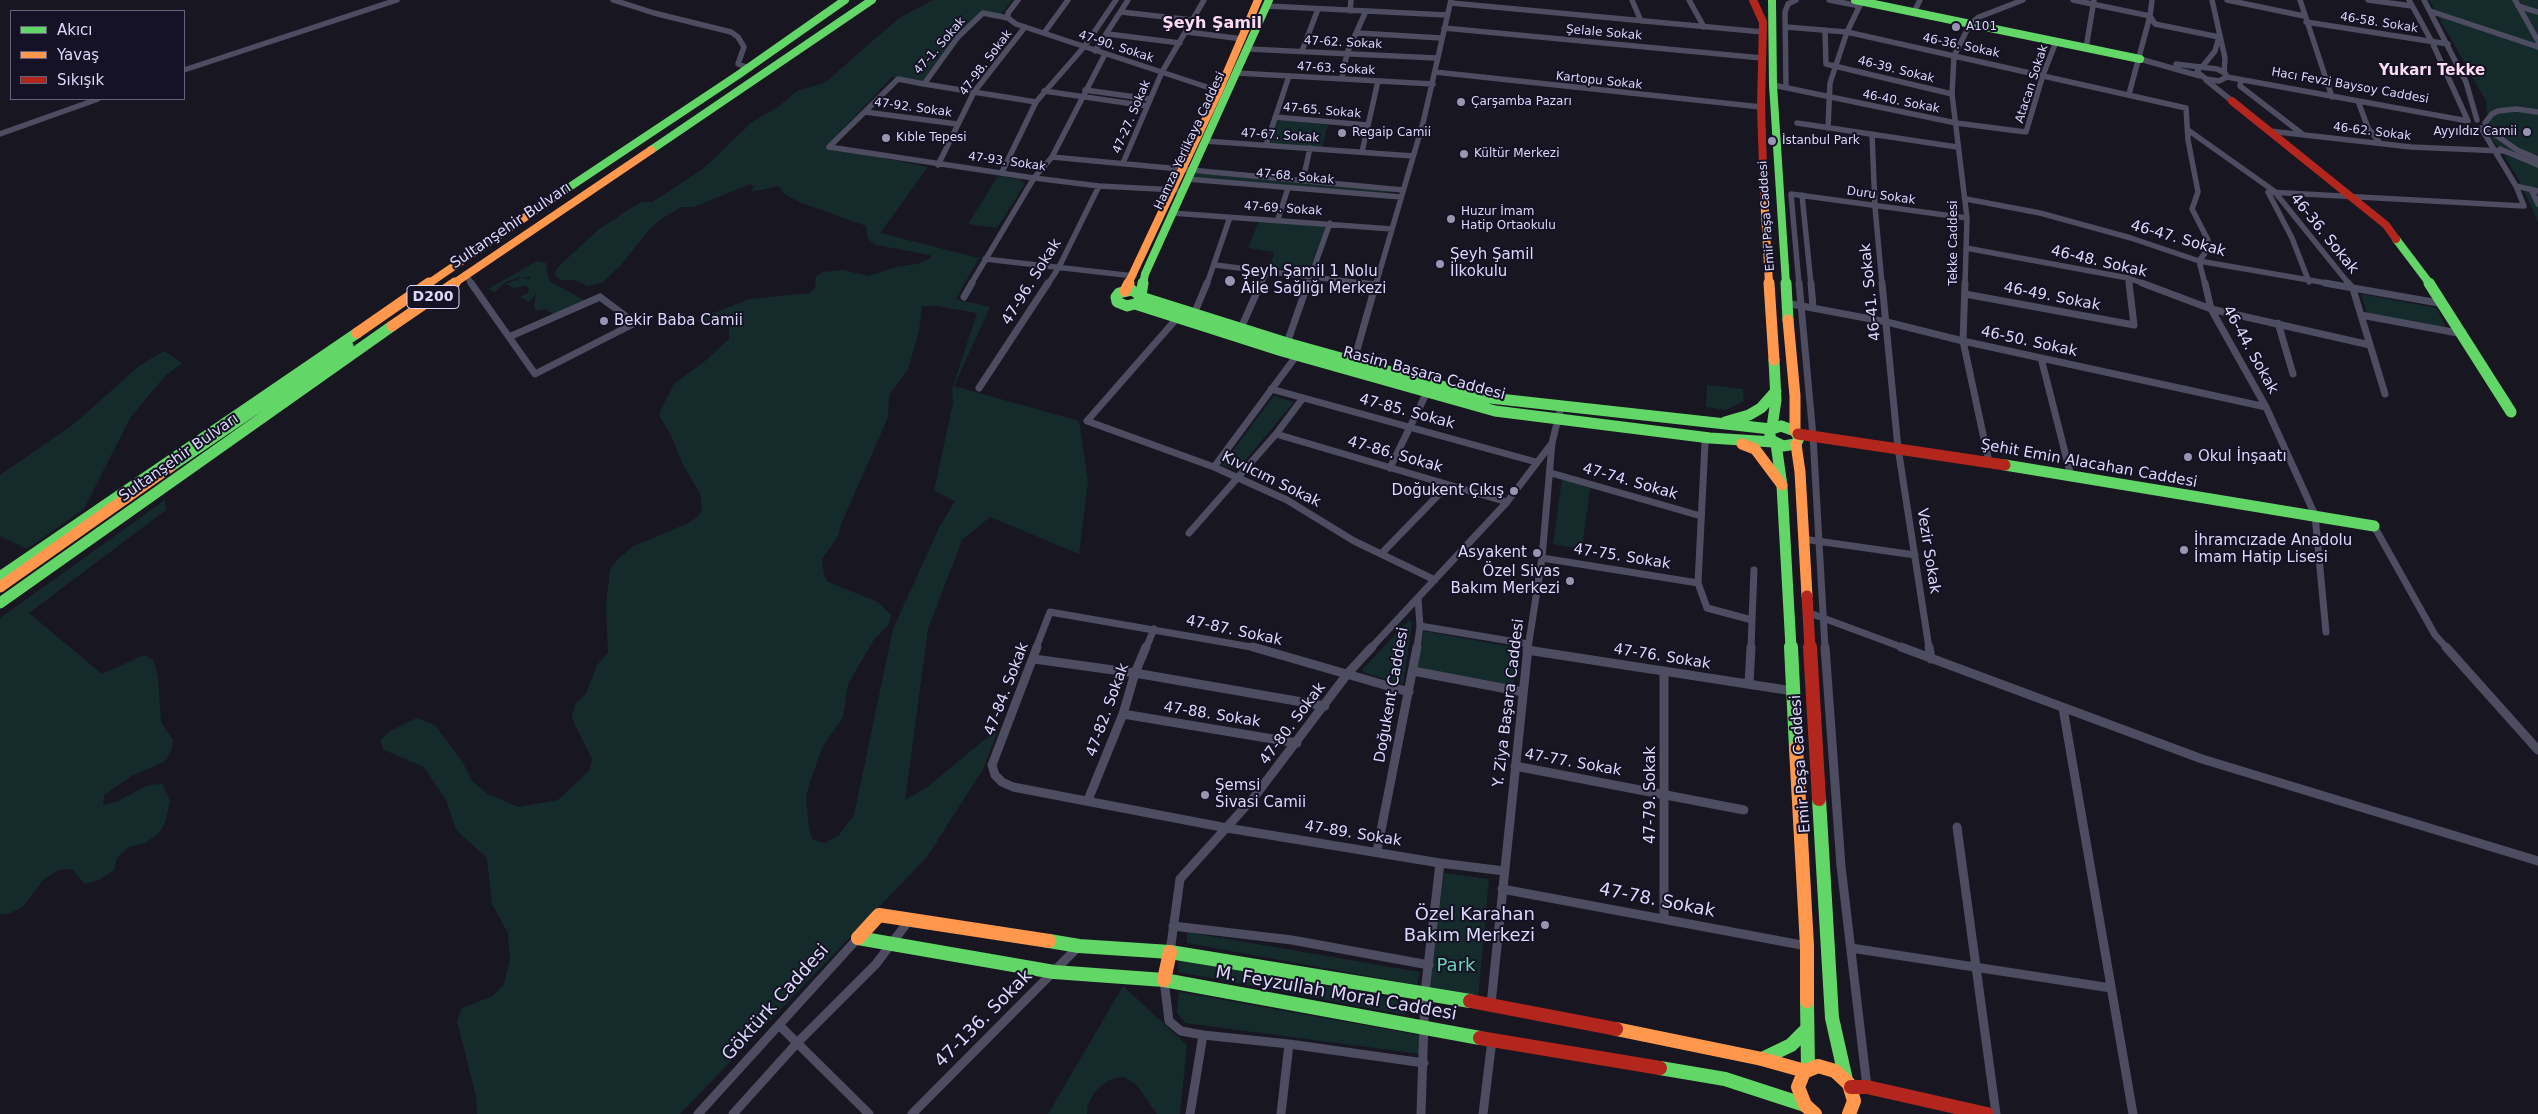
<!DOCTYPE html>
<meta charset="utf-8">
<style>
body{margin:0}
#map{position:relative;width:2538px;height:1114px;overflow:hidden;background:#181621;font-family:"DejaVu Sans",sans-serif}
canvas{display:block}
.legend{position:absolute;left:10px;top:10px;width:175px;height:90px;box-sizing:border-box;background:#151225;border:1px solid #65627b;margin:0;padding:6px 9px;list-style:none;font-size:15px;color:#dcd9fb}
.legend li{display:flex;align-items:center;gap:10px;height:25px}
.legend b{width:25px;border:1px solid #65627b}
</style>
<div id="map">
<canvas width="2538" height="1114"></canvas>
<ul class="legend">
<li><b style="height:6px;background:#63d668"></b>Akıcı</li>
<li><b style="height:6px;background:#ff974d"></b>Yavaş</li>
<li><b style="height:6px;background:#b3261e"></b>Sıkışık</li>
</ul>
</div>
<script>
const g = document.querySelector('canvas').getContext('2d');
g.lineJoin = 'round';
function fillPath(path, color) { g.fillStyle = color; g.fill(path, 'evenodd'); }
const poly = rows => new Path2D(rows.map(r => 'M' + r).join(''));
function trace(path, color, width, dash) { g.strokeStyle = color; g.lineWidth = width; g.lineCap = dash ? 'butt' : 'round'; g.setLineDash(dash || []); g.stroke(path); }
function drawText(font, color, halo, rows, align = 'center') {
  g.font = font + ' "DejaVu Sans",sans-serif'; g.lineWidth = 4; g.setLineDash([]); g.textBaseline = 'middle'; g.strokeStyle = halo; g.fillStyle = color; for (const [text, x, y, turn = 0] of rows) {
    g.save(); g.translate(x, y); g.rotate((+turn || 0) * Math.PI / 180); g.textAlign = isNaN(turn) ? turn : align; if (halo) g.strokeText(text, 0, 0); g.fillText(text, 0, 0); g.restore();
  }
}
fillPath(poly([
 [933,0,1012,0,1001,15,983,11,923,81,892,77,826,147,928,167,880,233,979,258,956,299,990,307,954,386,1079,421,1088,482,1079,554,990,517,962,540,928,629,905,800,927,787,999,728,983,769,927,857,680,1114,477,1114,476,1097,457,1021,462,1008,493,996,504,984,510,959,508,933,492,904,487,858,456,830,446,800,424,767,384,750,380,741,390,731,417,718,435,725,463,763,472,781,488,794,518,807,558,800,590,770,592,759,574,723,572,714,576,703,586,694,597,665,608,653,606,606,610,570,616,561,632,547,688,523,698,517,702,508,700,493,684,467,671,435,660,417,660,411,675,383,705,361,729,339,729,327,701,325,697,320,749,299,810,293,815,288,816,276,823,272,843,270,869,276,896,267,917,264,931,258,930,255,876,245,868,239,866,226,799,202,783,193,779,186,751,192,754,186,750,184,694,207,681,207,661,219,649,230,621,265,602,283,588,286,574,280,560,280,554,275,558,267,598,230,631,208,642,202,652,202,671,190,705,167,752,122,778,107,797,91,821,84,828,80,899,18],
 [922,306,937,306,977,313,952,389,953,403,934,491,955,501,939,528,893,629,854,815,839,835,825,843,813,840,809,830,806,796,809,785,822,748,843,717,848,684,873,641,889,624,891,615,878,602,828,582,824,575,822,559,839,535,840,527,888,417,889,395,908,369,919,331],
 [2429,0,2538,0,2538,222,2520,182,2503,153,2489,136,2486,101],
 [1277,119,1328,125,1322,148,1270,143],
 [1194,173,1387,190,1387,193,1193,177],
 [998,176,1019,179,1025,184,997,228,968,224],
 [1259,221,1322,225,1326,228,1309,270,1304,272,1270,267,1274,252,1248,248],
 [537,261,546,263,549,281,586,301,555,316,546,309,537,311,534,306,536,294,529,302,520,297,528,293,529,288,524,286,514,288,506,284,521,278,530,279,530,277,516,278,504,283,495,292,488,289],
 [2361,294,2437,308,2446,328,2367,313],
 [164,351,182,363,165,376,130,418,84,509,27,549,0,536,0,475,74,424,139,366],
 [1707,385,1743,389,1744,401,1726,410,1706,407],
 [1274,396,1294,402,1237,470,1222,465],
 [1562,479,1590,488,1582,549,1553,544],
 [165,500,166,510,29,613,102,674,144,655,153,660,158,676,161,722,173,740,171,750,165,761,132,776,104,795,103,805,118,801,148,785,162,784,170,801,165,823,158,834,145,843,129,847,117,858,114,870,99,880,85,884,72,869,57,871,43,880,24,906,9,914,0,914,0,618],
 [1409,620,1412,623,1403,684,1365,673,1362,670],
 [1424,631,1517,648,1513,686,1416,668],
 [1444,873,1489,879,1478,999,1428,990],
 [1187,932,1420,972,1417,985,1187,943],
 [1179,957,1409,1002,1406,1015,1178,972],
 [1123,986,1187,1045,1180,1114,1157,1114,1136,1084,1124,1077,1109,1080,1096,1090,1088,1104,1087,1114,1048,1114],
 [1179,992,1419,1035,1420,1054,1185,1023,1177,1013]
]), '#152b2b');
trace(poly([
 [613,0,654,13,731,32,738,37,744,47,738,64,749,68],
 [1632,0,1641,21],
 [1689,0,1704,27],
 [1829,0,1860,6],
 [2073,0,2150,16,2155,24,2219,37],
 [2212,0,2225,58,2224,73],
 [2227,0,2304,16],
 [2300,0,2332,97],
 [2368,0,2412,6],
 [2409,0,2432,42,2468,121],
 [2424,0,2466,82,2477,120],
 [2515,0,2538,41],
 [1451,3,1763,32],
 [1267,6,1447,15],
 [2518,6,2538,12],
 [1915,10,1920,0],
 [1350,11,1351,0],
 [2430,11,2538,47],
 [1121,12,1192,20],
 [1008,18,1016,24,1219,91],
 [2306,22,2448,44],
 [1786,27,1847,32,2186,108,2188,140,2198,192,2192,209,2208,240,2205,253,2199,261,2205,284],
 [1444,28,1762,58],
 [1825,30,1826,64,1952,94],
 [1187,32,1243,39],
 [1044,33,1068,0],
 [1358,33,1441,38],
 [1108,34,1180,43],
 [2086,48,2094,0],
 [1248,49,1436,58],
 [1095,51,1128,0],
 [1302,51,1318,9],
 [2140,59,2200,76],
 [2176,64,2200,67],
 [2200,67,2217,69,2225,73,2227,77,2219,81,2206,79,2197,72,2200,67],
 [2202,67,2215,51,2219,37],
 [184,70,397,0],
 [1435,72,1761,107],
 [1237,73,1433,84],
 [2227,77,2468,121],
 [1342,78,1347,53,1366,11],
 [2206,80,2232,101],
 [2241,80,2240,86,2301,133],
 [924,84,1036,102],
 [1773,85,1956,123,2026,132,2043,75,2056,42],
 [1786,87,1785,12,1788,4,1796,0],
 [1085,90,1150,99],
 [1044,91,1147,106],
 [2129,94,2150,16,2152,0],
 [2358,101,2368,128,2380,143],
 [865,112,957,124],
 [1275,117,1367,125],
 [1797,123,1957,147],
 [2485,123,2492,114,2498,111,2516,109,2538,112],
 [1828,128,1830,83,1847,32,1862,1],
 [2486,128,2517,150,2538,159],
 [2188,130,2274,191,2349,284],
 [2269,131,2411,147,2503,151],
 [0,134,98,99],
 [1872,134,1875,207,1882,284],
 [1205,141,1413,156],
 [1266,145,1289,76],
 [829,147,1034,178,1099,186,1177,190],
 [829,147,898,79,924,84,958,37,983,13,1008,18,1008,13,1018,0],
 [2500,149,2538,165],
 [1362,152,1378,81],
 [1052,157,1403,190],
 [1123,163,1162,72,1204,0],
 [938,165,974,92,1025,27],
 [1002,172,1036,102,1084,47,1116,0],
 [1187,179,1401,197],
 [1303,180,1310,148],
 [2516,186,2538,191],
 [2531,189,2538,204],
 [1802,195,1811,284],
 [1966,199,2040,213,2131,238,2199,261,2332,284],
 [1172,213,1392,229],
 [1278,219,1288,188],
 [1966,248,2128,278,2145,284],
 [985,259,1134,276],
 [1215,265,1370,284],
 [465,274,472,284],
 [2128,278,2129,284],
 [2309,282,2292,238,2268,192,2524,206,2516,186,2481,128],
 [971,284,1034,178,1052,157,1105,54],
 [1048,284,1059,267,1099,186],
 [1207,284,1230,217],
 [1261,284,1267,271],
 [1308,284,1330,223],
 [1376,284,1423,123,1451,0],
 [1799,284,1791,194,1967,218],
 [1965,284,1967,218,1952,94,1954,56,1970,24,1979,17,2023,0]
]), '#4d4c60', 5.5);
trace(poly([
 [471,283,509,337],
 [1360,283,1375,285],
 [1799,283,1813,436,1825,648],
 [1811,283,1813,307],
 [1882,283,1898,448,1929,648],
 [1965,283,1963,341,1989,462],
 [2142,283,2211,309,2370,345],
 [2205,283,2211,309,2266,407,2315,515,2326,632],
 [2325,283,2444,304],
 [2348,283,2353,289,2385,394],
 [1965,294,2134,325,2129,283],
 [600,297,635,323,535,374,509,337,600,297],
 [964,297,972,283],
 [1786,303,1887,322,1963,341,2266,407],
 [1194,314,1207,283],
 [2361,315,2463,334],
 [1178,317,1087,421,1214,467,1287,500,1354,541,1435,580],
 [2278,323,2293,374],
 [1241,328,1261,283],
 [1287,343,1308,283],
 [2041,358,2071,476],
 [1353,364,1376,283],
 [979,388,1048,283],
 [1271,389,1536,462],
 [1276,434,1507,502],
 [1703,437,1705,443,1698,583,1707,608,1752,620,1754,570],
 [1214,467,1297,355],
 [1390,468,1427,392],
 [1551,473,1701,516],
 [2374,526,2435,635,2447,648],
 [1189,533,1276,434,1303,398],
 [1803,539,1915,555],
 [1382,553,1448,485],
 [1542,558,1698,583],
 [1807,612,1904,648],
 [1420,626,1528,644],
 [1036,648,1050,612,1257,648],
 [1146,648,1154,629],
 [1371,648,1507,502,1552,443],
 [1417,648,1420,626,1418,599],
 [1528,648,1542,558,1552,443,1561,407],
 [1751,648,1752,620]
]), '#4d4c60', 7);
trace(poly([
 [1037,647,992,765,995,775,1002,782,1013,787,1227,828,1440,863,1504,871],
 [1253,647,1409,692],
 [1825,647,1841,866,1867,1087],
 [1901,647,2202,759,2538,861],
 [1929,647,1931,659],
 [2446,647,2538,750],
 [1527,650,1793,691],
 [1034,659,1135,673,1325,706],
 [1413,671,1523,692],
 [1664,671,1664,919],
 [1749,684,1751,647],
 [2063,708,2133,1114],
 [1123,714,1297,743],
 [1515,766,1744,810],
 [1088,800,1123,714,1135,673,1146,647],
 [1957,827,1996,1114],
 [1377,851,1417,647],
 [1502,889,1807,946],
 [1173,926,1292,940,1429,965],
 [1851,948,2111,988],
 [1170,952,1180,879,1255,796,1348,673,1372,647],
 [1164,980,1169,1021,1181,1031,1203,1035,1190,1114],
 [1491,1004,1528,647],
 [779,1025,869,1114],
 [1203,1035,1289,1044,1424,1063],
 [698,1114,858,938],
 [733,1114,797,1043,876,964,910,919],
 [912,1114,1079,946],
 [1281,1114,1289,1044],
 [1421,1114,1425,992,1440,863],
 [1483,1114,1492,1040]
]), '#4d4c60', 9);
trace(poly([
 [1772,0,1773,85,1786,284],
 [1855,0,2140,59],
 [651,150,872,0],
 [559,194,738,75,845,0],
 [2396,239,2430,284],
 [1143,284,1145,274,1269,0]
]), '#63d668', 8);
trace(poly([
 [1786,283,1788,320],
 [2429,283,2511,412],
 [1132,290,1141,296,1138,303,1127,306,1117,302,1116,297,1119,293,1132,290],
 [1141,296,1143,283],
 [1141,297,1287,343,1481,397,1771,429],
 [1135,304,1282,351,1495,411,1710,438,1773,442],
 [1725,422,1749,415,1761,408,1776,391],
 [1781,426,1795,431,1799,438,1796,444,1783,446,1771,440,1769,430,1781,426],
 [1772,427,1776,400,1774,360],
 [1776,444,1782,486,1791,648],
 [2005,465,2374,526],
 [170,467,348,346],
 [0,577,357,333],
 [0,603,392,326]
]), '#63d668', 11);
trace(poly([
 [1791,647,1796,748],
 [1819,799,1832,1018,1846,1080],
 [858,938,1054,972,1164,980,1480,1038],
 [1049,941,1079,946,1170,952,1470,1001],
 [1807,1001,1808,1069],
 [1762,1059,1791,1045,1807,1029],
 [1660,1068,1725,1079,1805,1105]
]), '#63d668', 14);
trace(poly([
 [1764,195,1769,284],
 [428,284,559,194],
 [453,284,651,150],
 [1128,284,1219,91,1258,0]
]), '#ff974d', 8);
trace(poly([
 [1769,283,1774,360],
 [1125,291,1129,283],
 [1788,320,1795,396,1795,431],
 [392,326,455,283],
 [357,333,429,283],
 [1742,444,1755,449,1782,485],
 [1796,444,1800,472,1807,596],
 [0,587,170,467]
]), '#ff974d', 11);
trace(poly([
 [1796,748,1807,946,1807,1001],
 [858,938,879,915,1049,941],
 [1164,980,1170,952],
 [1616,1029,1762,1059,1805,1071],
 [1815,1114,1805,1105,1798,1087,1804,1072,1818,1066,1835,1071,1849,1084,1854,1101,1849,1114]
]), '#ff974d', 14);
trace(poly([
 [1753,0,1763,22,1761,107,1764,195],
 [2232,101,2386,225,2396,239]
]), '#b3261e', 8);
trace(poly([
 [1798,434,2005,465],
 [1807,596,1810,648]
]), '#b3261e', 11);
trace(poly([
 [1810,647,1819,799],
 [1470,1001,1616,1029],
 [1480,1038,1660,1068],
 [1851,1087,1867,1087,1987,1114]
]), '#b3261e', 14);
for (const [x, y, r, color] of [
 [1956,27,5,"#9795af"],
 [1461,102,5,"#9795af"],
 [2527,132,5,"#9795af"],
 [1342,133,5,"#9795af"],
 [886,138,5,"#9795af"],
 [1772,141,5,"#9795af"],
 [1464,154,5,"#9795af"],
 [1451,219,5,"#9795af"],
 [1440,264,5,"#9795af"],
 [1230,281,6,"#9795af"],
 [604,321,5,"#9795af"],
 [2188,457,5,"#9795af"],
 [1514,491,5,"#9795af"],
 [2184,550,5,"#9795af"],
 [1537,553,5,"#9795af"],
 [1570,581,5,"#9795af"],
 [1205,795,5,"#9795af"],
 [1545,925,5,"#9795af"]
]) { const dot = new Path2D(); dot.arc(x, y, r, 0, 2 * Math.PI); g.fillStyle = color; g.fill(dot); trace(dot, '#151225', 2); }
drawText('12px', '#dcd9fb', '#151225', [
 ["46-58. Sokak",2379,23,9],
 ["Şelale Sokak",1604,33,5],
 ["47-62. Sokak",1343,43,3],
 ["47-1. Sokak",940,46,-49],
 ["46-36. Sokak",1961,46,12],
 ["47-90. Sokak",1116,47,18],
 ["47-98. Sokak",986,63,-53],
 ["47-63. Sokak",1336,69,3],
 ["46-39. Sokak",1896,70,14],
 ["Kartopu Sokak",1599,81,6],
 ["Atacan Sokak",2032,84,-72],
 ["Hacı Fevzi Baysoy Caddesi",2350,86,10],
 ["46-40. Sokak",1901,102,11],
 ["47-92. Sokak",913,108,8],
 ["47-65. Sokak",1322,111,5],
 ["47-27. Sokak",1132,117,-67],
 ["46-62. Sokak",2372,132,7],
 ["47-67. Sokak",1280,136,4],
 ["Hamza Yerlikaya Caddesi",1190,141,-65],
 ["47-93. Sokak",1007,162,8],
 ["47-68. Sokak",1295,177,5],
 ["Duru Sokak",1881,196,8],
 ["47-69. Sokak",1283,209,4],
 ["Emir Paşa Caddesi",1767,216,-94],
 ["Tekke Caddesi",1954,243,-90]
]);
drawText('12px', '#dcd9fb', '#151225', [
 ["A101",1966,27],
 ["Çarşamba Pazarı",1471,102],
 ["Ayyıldız Camii",2517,132,"right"],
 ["Regaip Camii",1352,133],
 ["Kıble Tepesi",896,138],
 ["İstanbul Park",1782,141],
 ["Kültür Merkezi",1474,154],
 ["Huzur İmam",1461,212],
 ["Hatip Ortaokulu",1461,226]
], 'left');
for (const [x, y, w] of [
 [433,297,52]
]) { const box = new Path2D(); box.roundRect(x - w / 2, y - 11.5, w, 23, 4); g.fillStyle = '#151225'; g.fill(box); trace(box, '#dcd9fb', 1); }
drawText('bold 14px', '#dcd9fb', null, [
 ["D200",433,297]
]);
drawText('bold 15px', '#fbdbf0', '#151225', [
 ["Yukarı Tekke",2432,71]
]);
drawText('15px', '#dcd9fb', '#151225', [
 ["Sultanşehir Bulvarı",511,226,-34],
 ["46-36. Sokak",2324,234,51],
 ["46-47. Sokak",2178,239,16],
 ["46-48. Sokak",2099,262,13],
 ["47-96. Sokak",1032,282,-58],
 ["46-41. Sokak",1871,292,-96],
 ["46-49. Sokak",2052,297,11],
 ["46-50. Sokak",2029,342,12],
 ["46-44. Sokak",2250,350,61],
 ["Rasim Başara Caddesi",1424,374,15],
 ["47-85. Sokak",1407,412,15],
 ["47-86. Sokak",1395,455,16],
 ["Sultanşehir Bulvarı",179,458,-35],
 ["Şehit Emin Alacahan Caddesi",2089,464,10],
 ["Kıvılcım Sokak",1271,480,26],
 ["47-74. Sokak",1630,482,16],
 ["Vezir Sokak",1928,551,81],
 ["47-75. Sokak",1622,557,9],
 ["47-87. Sokak",1234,631,12],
 ["47-76. Sokak",1662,657,9],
 ["47-84. Sokak",1007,689,-69],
 ["Doğukent Caddesi",1392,695,-80],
 ["Y. Ziya Başara Caddesi",1509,703,-83],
 ["47-82. Sokak",1108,710,-70],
 ["47-88. Sokak",1212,715,9],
 ["47-80. Sokak",1293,724,-53],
 ["47-77. Sokak",1573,763,10],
 ["Emir Paşa Caddesi",1801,764,-94],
 ["47-79. Sokak",1651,795,-90],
 ["47-89. Sokak",1353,834,9]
]);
drawText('15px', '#dcd9fb', '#151225', [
 ["Şeyh Şamil",1450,255],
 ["İlkokulu",1450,272],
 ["Şeyh Şamil 1 Nolu",1241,272],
 ["Aile Sağlığı Merkezi",1241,289],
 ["Bekir Baba Camii",614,321],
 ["Okul İnşaatı",2198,457],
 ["Doğukent Çıkış",1504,491,"right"],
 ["İhramcızade Anadolu",2194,541],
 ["İmam Hatip Lisesi",2194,558],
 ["Asyakent",1527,553,"right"],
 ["Özel Sivas",1560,572,"right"],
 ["Bakım Merkezi",1560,589,"right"],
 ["Şemsi",1215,786],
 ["Sivasi Camii",1215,803]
], 'left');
drawText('bold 16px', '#fbdbf0', '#151225', [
 ["Şeyh Şamil",1212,24]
]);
drawText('18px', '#dcd9fb', '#151225', [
 ["47-78. Sokak",1657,901,11],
 ["M. Feyzullah Moral Caddesi",1336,994,10],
 ["Göktürk Caddesi",776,1003,-48],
 ["47-136. Sokak",984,1019,-45]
]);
drawText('18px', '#dcd9fb', '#151225', [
 ["Özel Karahan",1535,915],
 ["Bakım Merkezi",1535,936]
], 'right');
drawText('18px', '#6cd4b8', '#151225', [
 ["Park",1456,966]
]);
</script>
